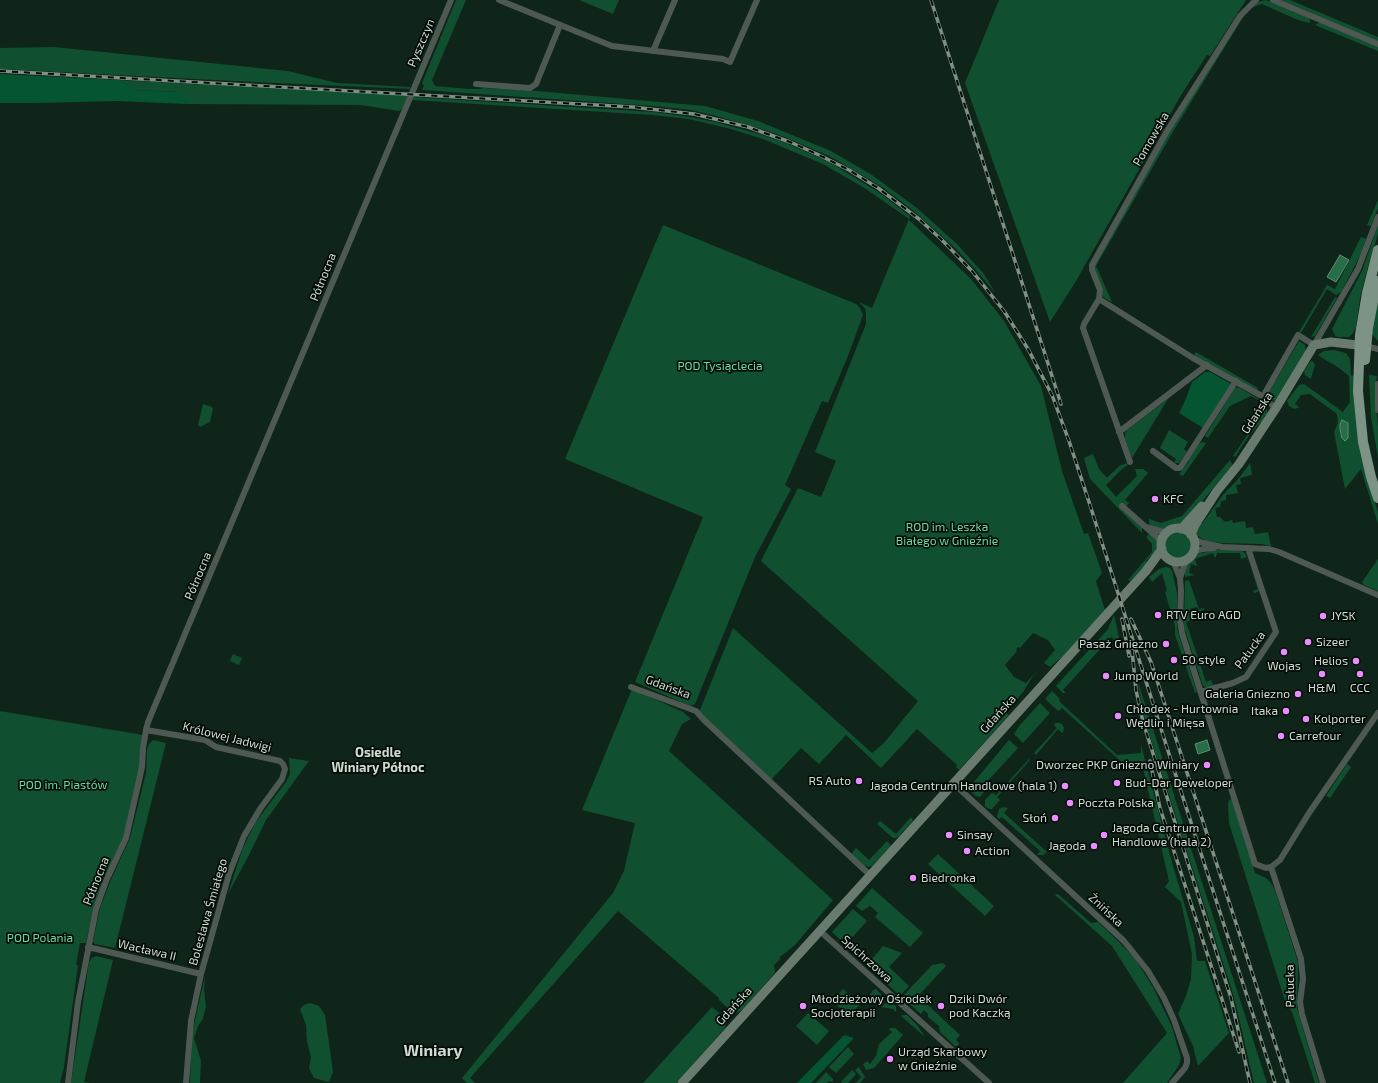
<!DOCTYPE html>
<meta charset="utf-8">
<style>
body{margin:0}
canvas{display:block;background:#0f2519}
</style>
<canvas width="1378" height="1083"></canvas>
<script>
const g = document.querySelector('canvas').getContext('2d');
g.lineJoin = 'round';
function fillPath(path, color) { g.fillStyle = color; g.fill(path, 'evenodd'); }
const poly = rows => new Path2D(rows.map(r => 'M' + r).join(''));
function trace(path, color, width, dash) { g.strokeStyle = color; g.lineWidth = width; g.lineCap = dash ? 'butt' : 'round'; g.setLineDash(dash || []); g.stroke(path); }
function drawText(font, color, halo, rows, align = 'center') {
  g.font = font + ' "Exo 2",sans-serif'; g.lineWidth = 3.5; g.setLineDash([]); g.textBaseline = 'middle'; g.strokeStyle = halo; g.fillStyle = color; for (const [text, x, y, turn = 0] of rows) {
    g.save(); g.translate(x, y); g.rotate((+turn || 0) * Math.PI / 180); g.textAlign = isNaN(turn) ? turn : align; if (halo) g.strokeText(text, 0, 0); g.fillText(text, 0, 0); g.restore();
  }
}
fillPath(poly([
 [456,0,466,0,432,80,435,86,469,89,480,89,483,88,537,91,705,106,758,121,831,151,872,175,917,208,957,244,984,274,996,294,975,269,956,249,915,212,882,187,831,157,787,138,765,130,716,116,691,110,653,106,422,90,424,86,422,83],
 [579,0,619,0,613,14],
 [999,0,1246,0,1210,56,1207,55,1181,95,1076,281,1050,322,965,83],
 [1266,0,1309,18,1310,21,1310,23,1298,20,1262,4,1248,9,1174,130,1096,266,1112,302,1103,297,1102,289,1094,270,1094,265,1175,121,1235,26,1247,8,1250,5,1254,3],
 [1281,0,1290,0,1378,37,1378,41],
 [1318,23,1321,23,1378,47,1378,51,1315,25],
 [54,47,288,71,337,83,410,87,411,89,253,82,0,69,0,48],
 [119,80,395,95,408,96,402,109,399,111,361,105,187,104,186,102,177,92,132,90,130,86],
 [413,97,654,112,690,117,715,122,763,135,786,143,829,162,880,193,910,216,909,220,971,279,1004,321,1041,386,1062,471,1084,534,1088,533,1102,573,1096,581,1105,610,1061,658,1050,667,1044,663,1055,650,1048,640,1033,633,1020,648,1018,647,1016,650,1017,651,1005,665,1014,677,1026,683,1041,667,1033,676,1023,692,1007,711,1006,713,1009,715,959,770,956,767,957,765,917,729,881,768,846,735,819,764,801,748,771,780,698,715,733,628,872,753,884,743,918,701,761,561,798,488,821,497,836,461,815,452,866,324,866,314,865,308,859,302,872,308,909,219,866,189,823,164,763,139,731,129,689,119,652,115,412,100],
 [1378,200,1378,208,1371,226,1367,225],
 [663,225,856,304,860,308,863,315,848,356,828,403,822,401,785,485,791,489,755,557,695,704,690,706,635,682,703,517,565,459],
 [1378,225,1378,234,1368,267,1360,298,1356,328,1353,333,1349,337,1338,337,1335,336,1332,329,1362,271],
 [1361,237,1366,239,1362,252,1341,292,1336,295,1327,289,1301,333,1299,332,1327,285,1335,289],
 [1378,291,1378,341,1372,334],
 [1335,297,1337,298,1315,336,1311,337],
 [1299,341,1305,345,1306,351,1277,399,1275,401,1272,400,1270,397,1269,392],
 [1334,350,1346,353,1350,359,1351,375,1354,376,1356,421,1359,441,1372,493,1378,512,1378,524,1361,469,1345,489,1334,432,1338,423,1337,414,1310,394,1301,395,1295,404,1299,407,1298,408,1294,409,1289,406,1287,401,1299,385,1304,384,1343,412,1350,402,1349,376,1339,368,1319,356,1319,354,1324,351],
 [1196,352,1258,388,1257,390,1194,355],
 [1312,361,1315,364,1311,379,1305,375,1304,371,1310,362],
 [1369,375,1377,376,1375,394,1378,426,1378,457,1371,418],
 [1238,387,1264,402,1267,410,1267,413,1261,422,1248,437,1235,457,1233,456,1265,409,1262,402,1251,396,1230,406,1208,438,1205,436,1235,388],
 [1168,399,1132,458,1125,439,1125,433,1127,430],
 [203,404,212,407,213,409,210,422,200,427,198,425],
 [1169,430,1188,442,1184,449,1187,452,1179,463,1174,463,1176,459,1160,448],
 [1203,442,1206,443,1183,476,1179,474,1189,461,1188,460,1200,443],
 [1093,454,1099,469,1106,477,1108,477,1119,466,1127,463,1128,465,1122,469,1106,485,1116,497,1137,476,1135,469,1143,469,1148,473,1125,500,1129,503,1124,509,1142,526,1142,533,1090,479,1084,458],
 [1230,460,1232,464,1231,467,1184,523,1165,530,1157,528,1149,524,1149,519,1161,523,1182,516],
 [1250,463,1252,475,1240,478,1241,484,1236,485,1238,493,1226,495,1226,500,1221,501,1220,507,1215,508,1217,517,1220,517,1225,522,1232,520,1233,523,1245,521,1246,528,1253,527,1255,534,1268,532,1271,546,1261,544,1220,543,1205,541,1197,535,1196,531,1200,523,1202,524,1222,496,1239,478],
 '1165 545a13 13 0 1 1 26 0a13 13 0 1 1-26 0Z',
 [1149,534,1156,540,1159,548,1146,561,1148,564,1130,581,1128,580,1152,552,1152,544,1146,537],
 [1215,550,1240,550,1245,553,1259,589,1258,592,1254,593,1253,591,1258,589,1247,557,1241,559,1240,553,1217,553,1216,557,1215,558,1213,553,1195,559,1197,566,1191,564,1189,573,1195,575,1185,577,1185,570,1186,566,1197,554],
 [1378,559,1378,591,1364,585,1362,582],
 [1166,567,1170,568,1172,571,1177,593,1177,629,1197,692,1195,693,1175,635,1175,626,1165,592,1167,591,1162,573,1152,582,1149,577,1159,569],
 [1189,580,1199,609,1204,608,1204,610,1199,612,1197,607,1190,609,1193,619,1186,622,1206,682,1211,680,1213,685,1215,684,1216,686,1209,688,1203,686,1184,627,1185,581],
 [1114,615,1121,646,1111,637,1063,690,1066,693,1063,693,1056,686,1108,629],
 [233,654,242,658,239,665,230,661],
 [1137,679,1188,839,1267,1083,1254,1083,1234,997,1145,721],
 [632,689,683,712,691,719,682,724,669,751,833,900,795,945,780,957,780,959,774,965,775,972,773,975,743,1009,739,1012,735,1013,730,1010,718,999,719,998,618,911,470,1078,475,1083,467,1083,462,1078,613,893,624,871,635,823,582,810],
 [1052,691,1059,698,1060,702,1117,755,1141,753,1141,745,1171,859,1194,937,1197,961,1205,961,1229,1033,1198,1066,1193,1046,1178,1014,1186,996,1191,979,1192,954,1181,902,1165,887,1169,881,1142,764,1127,767,1062,708,1059,711,1057,710,1045,699],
 [1040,703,1050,713,1023,743,1014,734,1020,725],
 [0,711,143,735,139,770,124,836,106,875,102,875,100,880,102,883,93,910,86,943,80,943,76,965,78,965,64,1067,60,1083,0,1083],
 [1055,723,1060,723,1062,724,1064,728,1063,732,1062,733,1058,729,1036,755,1034,753,1057,728,1054,725],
 [153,740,166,743,115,948,95,944,93,942,100,908,110,882,130,838,146,773,147,749,149,744],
 [1009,740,1018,748,984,785,987,788,980,797,976,796,968,789],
 [289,758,309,761,266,820,248,857,228,894,242,850,255,823,286,782,290,774],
 [1029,759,1030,760,997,797,1000,800,992,809,990,809,985,807,985,800,992,793,996,795],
 [1347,764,1351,767,1330,798,1326,796],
 [1232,799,1255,873,1266,878,1271,883,1275,890,1298,962,1297,1008,1319,1083,1315,1083,1292,1012,1285,1001,1229,823,1228,804,1229,800],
 [1003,807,1008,808,1004,813,1047,852,1043,855,1037,855,1040,851,1002,817,999,819,997,817,999,809],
 [911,817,913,821,899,836,896,838,893,838,877,824,880,821,896,834],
 [887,841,891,846,873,865,869,867,863,865,851,854,856,848,869,860],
 [938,854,994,906,985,916,928,864],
 [872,888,923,933,910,947,875,917,878,913,870,906,862,911,856,906],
 [1058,894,1091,923,1098,922,1120,943,1135,959,1153,987,1172,1027,1181,1058,1179,1065,1167,1083,1123,1083,1167,1033,1112,946,1055,895],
 [853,909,867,921,850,940,872,959,883,946,902,953,889,967,909,986,900,996,832,932],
 [96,956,113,960,84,1082,90,1083,71,1083,89,962,92,958],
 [943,963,946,966,918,996,960,1035,956,1040,959,1043,958,1046,955,1046,940,1032,939,1026,928,1017,928,1014,924,1010,921,1014,902,997,932,965],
 [205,976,204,990,206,1006,203,1019,198,1026,194,1038,201,1061,200,1083,190,1083,192,1034],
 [843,989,860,1004,849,1016,832,1001],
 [876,989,881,994,881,998,877,1002,870,995,873,990],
 [889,1001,892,1002,896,1006,896,1012,893,1009,881,1007],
 [310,1003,319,1006,325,1015,333,1072,329,1082,314,1078,309,1068,311,1057,307,1041,306,1025,300,1009,304,1005],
 [712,1007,725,1018,726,1022,725,1028,676,1083,643,1083],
 [808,1013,829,1031,817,1045,796,1026],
 [902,1015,907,1015,918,1026,925,1037,901,1016],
 [891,1028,895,1028,903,1035,874,1068,866,1070,863,1064,867,1061,870,1064,876,1056,879,1044,892,1032,889,1029],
 [848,1047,854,1054,836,1073,829,1067],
 [859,1067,865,1077,860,1083,856,1083,861,1077,855,1070],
 [852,1070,856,1074,848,1083,842,1083,841,1082],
 [826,1072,833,1079,833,1081,832,1082,829,1081,827,1083,816,1083]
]), '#104f30');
fillPath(poly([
 [0,74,119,80,130,86,133,90,177,92,183,95,187,104,117,101,39,103,0,103],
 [1205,372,1210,372,1231,384,1203,428,1179,413,1185,401,1192,382],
 [844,1035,854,1038,811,1083,797,1083]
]), '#055532');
const water = poly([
 [1340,255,1349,260,1336,282,1327,277,1340,255],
 [1342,420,1348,423,1348,438,1345,441,1342,438,1340,429,1340,424,1342,420],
 [1207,740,1210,750,1198,754,1195,744,1207,740]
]);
fillPath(water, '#276d48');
trace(water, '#598e72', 1);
trace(poly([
 [499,0,612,46,723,59,730,62,757,0],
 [1273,0,1378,44],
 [653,51,675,0],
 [476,84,530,88,536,84,560,25],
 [1099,299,1100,290,1092,270,1092,265,1167,131,1240,16,1256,0],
 [1366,346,1378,349],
 [1378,384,1378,410],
 [1268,401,1265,393,1298,335,1314,345,1358,269,1378,217],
 [1119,432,1207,365],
 [1153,451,1176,468,1180,468,1236,381],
 [1130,462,1083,328,1084,324,1099,299,1193,358,1260,395,1276,408],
 [1122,506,1158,538,1161,544],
 [1146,527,1167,533],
 [1193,539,1203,543,1222,547,1269,549,1279,552,1378,595],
 [1193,552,1203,549,1214,548],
 [1173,561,1180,578,1181,591,1180,620,1182,633,1255,864,1266,868,1271,867,1280,860,1309,813,1378,713],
 [1180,578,1186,560],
 [631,687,696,711,704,720,870,875],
 [1201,692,1233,683,1246,677,1276,632,1248,548],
 [146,730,205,740,216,747,280,761,283,764,285,769,282,779,260,809,244,836,229,874,201,974,191,1021,186,1083],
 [953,783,1124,941,1148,971,1164,998,1174,1020,1187,1058,1187,1063,1185,1068,1172,1083],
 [1271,867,1301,959,1303,979,1300,1002,1302,1014,1323,1083],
 [820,931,989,1083],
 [88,947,201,974],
 [68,1083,78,1002,96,909,106,881,126,838,142,767,143,748,146,730,148,722,451,0]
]), '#4f5953', 6);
trace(poly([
 '1161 545a17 17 0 1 1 34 0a17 17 0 1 1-34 0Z',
 [1181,529,1202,506],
 [1191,535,1195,525,1217,491,1239,464,1276,408,1314,345,1331,342,1366,346],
 [682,1083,1146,571,1162,549]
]), '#697a6f', 9);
trace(poly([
 [1378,250,1367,293,1360,335,1358,391,1363,442,1371,477,1378,498],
 [1365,360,1368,328,1377,281]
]), '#7d9385', 10);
const rail = poly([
 [931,0,1061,404],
 [0,71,632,107,694,114,748,127,790,142,819,155,849,170,878,188,919,219,942,240,972,271,1004,311,1028,349,1052,395,1069,441,1090,505,1177,779,1275,1083],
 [1122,619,1129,656],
 [1131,619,1151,662,1288,1083],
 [1132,650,1136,690,1143,722,1231,998,1250,1083],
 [1150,761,1160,808,1239,1052]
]);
trace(rail, '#7f9085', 3.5);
trace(rail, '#040c07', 2, [6]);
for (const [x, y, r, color] of [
 [1155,499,4,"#e98dfe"],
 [1158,615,4,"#e98dfe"],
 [1323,616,4,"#e98dfe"],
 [1308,642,4,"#e98dfe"],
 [1166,644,4,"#e98dfe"],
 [1284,652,4,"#e98dfe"],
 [1174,660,4,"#e98dfe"],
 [1356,661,4,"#e98dfe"],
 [1322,674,4,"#e98dfe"],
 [1360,674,4,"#e98dfe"],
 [1106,676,4,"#e98dfe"],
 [1298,694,4,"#e98dfe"],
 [1286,711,4,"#e98dfe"],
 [1118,716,4,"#e98dfe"],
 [1306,719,4,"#e98dfe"],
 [1281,736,4,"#e98dfe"],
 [1207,765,4,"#e98dfe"],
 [859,781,4,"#e98dfe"],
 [1117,783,4,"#e98dfe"],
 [1065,786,4,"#e98dfe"],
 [1070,803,4,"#e98dfe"],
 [1055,818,4,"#e98dfe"],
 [949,835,4,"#e98dfe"],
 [1104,835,4,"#e98dfe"],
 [1094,846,4,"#e98dfe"],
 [967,851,4,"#e98dfe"],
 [913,878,4,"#e98dfe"],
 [803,1006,4,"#e98dfe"],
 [941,1006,4,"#e98dfe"],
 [890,1059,4,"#e98dfe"]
]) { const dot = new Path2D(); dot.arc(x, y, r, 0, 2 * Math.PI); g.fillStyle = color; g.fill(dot); trace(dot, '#040c07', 1.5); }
drawText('12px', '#cfdcd3', '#040c07', [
 ["Pyszczyn",421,43,-67],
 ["Pomowska",1151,139,-60],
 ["Północna",323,277,-68],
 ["Gdańska",1257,413,-57],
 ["Północna",198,576,-67],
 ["Pałucka",1250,650,-54],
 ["Gdańska",668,687,20],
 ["Gdańska",998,714,-48],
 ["Królowej Jadwigi",227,737,14],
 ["Północna",96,881,-68],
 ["Żnińska",1106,910,43],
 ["Bolesława Śmiałego",208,912,-74],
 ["Wacława II",147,950,13],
 ["Spichrzowa",867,959,42],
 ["Pałucka",1290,986,-91],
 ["Gdańska",734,1006,-48]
]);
drawText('12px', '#65de9c', '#040c07', [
 ["POD Tysiąclecia",720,366],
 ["ROD im. Leszka",947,527],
 ["Białego w Gnieźnie",947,541],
 ["POD im. Piastów",63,785],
 ["POD Polania",40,938]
]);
drawText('12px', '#cfdcd3', '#040c07', [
 ["KFC",1163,499],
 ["RTV Euro AGD",1166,615],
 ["JYSK",1331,616],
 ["Sizeer",1316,642],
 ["Pasaż Gniezno",1158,644,"right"],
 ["50 style",1182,660],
 ["Helios",1348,661,"right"],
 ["Wojas",1284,666,"center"],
 ["Jump World",1114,676],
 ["H&M",1322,688,"center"],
 ["CCC",1360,688,"center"],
 ["Galeria Gniezno",1290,694,"right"],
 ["Chłodex - Hurtownia",1126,709],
 ["Wędlin i Mięsa",1126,723],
 ["Itaka",1278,711,"right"],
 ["Kolporter",1314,719],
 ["Carrefour",1289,736],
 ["Dworzec PKP Gniezno Winiary",1199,765,"right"],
 ["RS Auto",851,781,"right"],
 ["Bud-Dar Deweloper",1125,783],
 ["Jagoda Centrum Handlowe (hala 1)",1057,786,"right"],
 ["Poczta Polska",1078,803],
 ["Słoń",1047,818,"right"],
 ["Jagoda Centrum",1112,828],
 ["Handlowe (hala 2)",1112,842],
 ["Sinsay",957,835],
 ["Jagoda",1086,846,"right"],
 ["Action",975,851],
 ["Biedronka",921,878],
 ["Młodzieżowy Ośrodek",811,999],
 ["Socjoterapii",811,1013],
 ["Dziki Dwór",949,999],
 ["pod Kaczką",949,1013],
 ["Urząd Skarbowy",898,1052],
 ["w Gnieźnie",898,1066]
], 'left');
drawText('bold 13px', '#cfdcd3', '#040c07', [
 ["Osiedle",378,753],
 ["Winiary Północ",378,768]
]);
drawText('bold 16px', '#cfdcd3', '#040c07', [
 ["Winiary",433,1051]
]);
</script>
